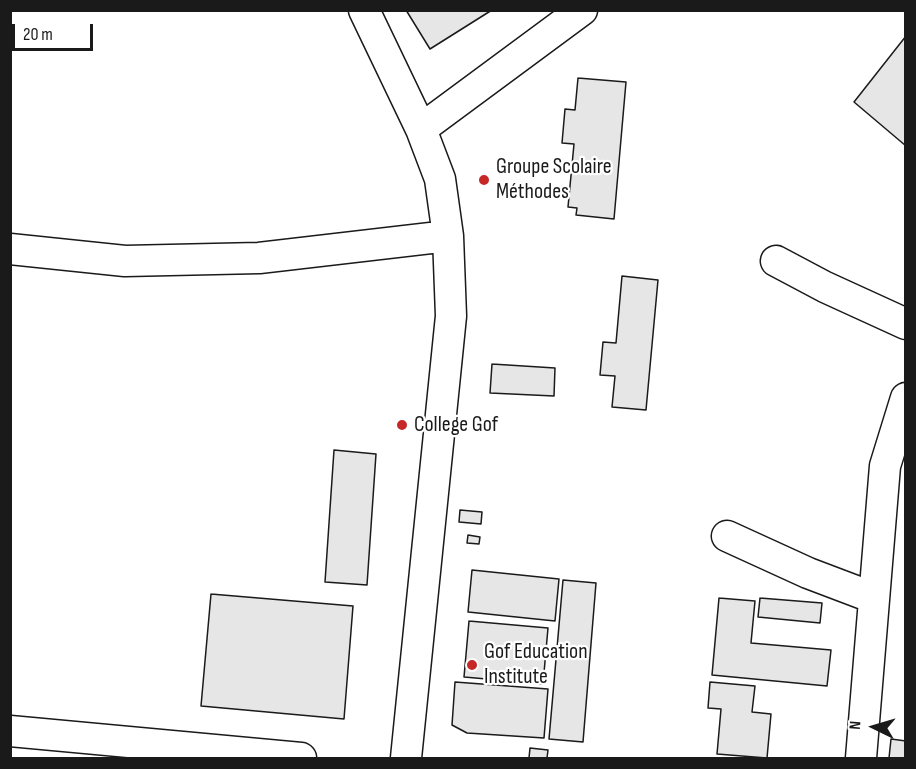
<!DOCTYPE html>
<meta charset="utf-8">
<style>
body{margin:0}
#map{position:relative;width:916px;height:769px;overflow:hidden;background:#fff;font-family:"Sofia Sans Condensed",sans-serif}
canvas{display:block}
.frame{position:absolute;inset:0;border:12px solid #1a1a1a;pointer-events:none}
.north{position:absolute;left:844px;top:697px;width:60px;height:60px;-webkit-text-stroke:4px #fff;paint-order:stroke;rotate:275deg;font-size:16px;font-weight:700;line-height:24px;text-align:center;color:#1a1a1a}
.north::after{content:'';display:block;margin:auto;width:21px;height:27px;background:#1a1a1a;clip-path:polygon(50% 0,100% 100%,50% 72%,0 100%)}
.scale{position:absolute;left:12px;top:24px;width:81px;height:27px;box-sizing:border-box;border:3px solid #1a1a1a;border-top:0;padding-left:8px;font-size:18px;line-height:21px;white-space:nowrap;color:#1a1a1a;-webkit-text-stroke:4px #fff;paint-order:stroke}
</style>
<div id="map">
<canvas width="916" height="769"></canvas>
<div class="frame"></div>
<div class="north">N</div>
<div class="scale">20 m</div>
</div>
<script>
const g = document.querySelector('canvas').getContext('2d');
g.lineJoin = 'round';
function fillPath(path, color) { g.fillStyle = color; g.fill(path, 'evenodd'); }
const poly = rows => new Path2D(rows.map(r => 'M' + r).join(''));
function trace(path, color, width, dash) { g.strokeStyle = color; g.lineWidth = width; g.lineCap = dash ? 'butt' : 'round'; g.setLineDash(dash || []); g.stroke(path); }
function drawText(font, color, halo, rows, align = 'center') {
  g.font = font + ' "Sofia Sans Condensed",sans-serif'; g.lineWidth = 4.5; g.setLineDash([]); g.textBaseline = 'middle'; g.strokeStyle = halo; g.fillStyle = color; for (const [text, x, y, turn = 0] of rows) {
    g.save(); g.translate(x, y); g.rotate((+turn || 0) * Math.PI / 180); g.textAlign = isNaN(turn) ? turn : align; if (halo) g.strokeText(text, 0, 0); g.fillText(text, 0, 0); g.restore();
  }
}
const building = poly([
 [406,10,492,10,430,49,406,10],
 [906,36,906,146,854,102,906,36],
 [578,78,626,82,614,219,576,215,577,208,568,207,574,144,562,143,565,109,575,110,578,78],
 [622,276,658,280,646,410,612,407,615,376,600,375,603,342,616,343,622,276],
 [492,364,555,368,554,396,490,393,492,364],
 [334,450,376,454,367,585,325,582,334,450],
 [460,510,482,512,481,524,459,522,460,510],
 [468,535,480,537,479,544,467,543,468,535],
 [472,570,559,579,555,621,468,612,472,570],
 [563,580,596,583,583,742,549,739,563,580],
 [211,594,353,606,344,719,201,706,211,594],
 [719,598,755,601,751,643,831,650,827,686,712,675,719,598],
 [760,598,822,603,820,623,758,617,760,598],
 [469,621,548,628,543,684,464,677,469,621],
 [455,682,548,689,544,738,467,733,452,725,455,682],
 [710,682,755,686,752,712,771,714,767,758,717,754,721,709,708,708,710,682],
 [891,739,906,741,906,758,889,758,891,739],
 [530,748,548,750,547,758,529,758,530,748]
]);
fillPath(building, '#e6e6e6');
trace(building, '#1a1a1a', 1.5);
const minor = poly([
 [364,10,421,129,440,179,448,236,451,316,406,758],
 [421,129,582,10],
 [10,249,125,261,259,258,448,236],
 [776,261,825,287,906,324],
 [727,536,808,573,874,598],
 [10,731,301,758],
 [861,758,885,466,906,398]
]);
trace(minor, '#1a1a1a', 33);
trace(minor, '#fff', 30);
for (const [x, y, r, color] of [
 [484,180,6,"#c62828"],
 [402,425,6,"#c62828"],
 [472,665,6,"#c62828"]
]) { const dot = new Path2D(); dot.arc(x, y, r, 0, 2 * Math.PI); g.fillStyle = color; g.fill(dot); trace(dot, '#fff', 2); }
drawText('22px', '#1a1a1a', '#fff', [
 ["Groupe Scolaire",496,167],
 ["Méthodes",496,192],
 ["College Gof",414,425],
 ["Gof Education",484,652],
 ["Institute",484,677]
], 'left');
</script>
